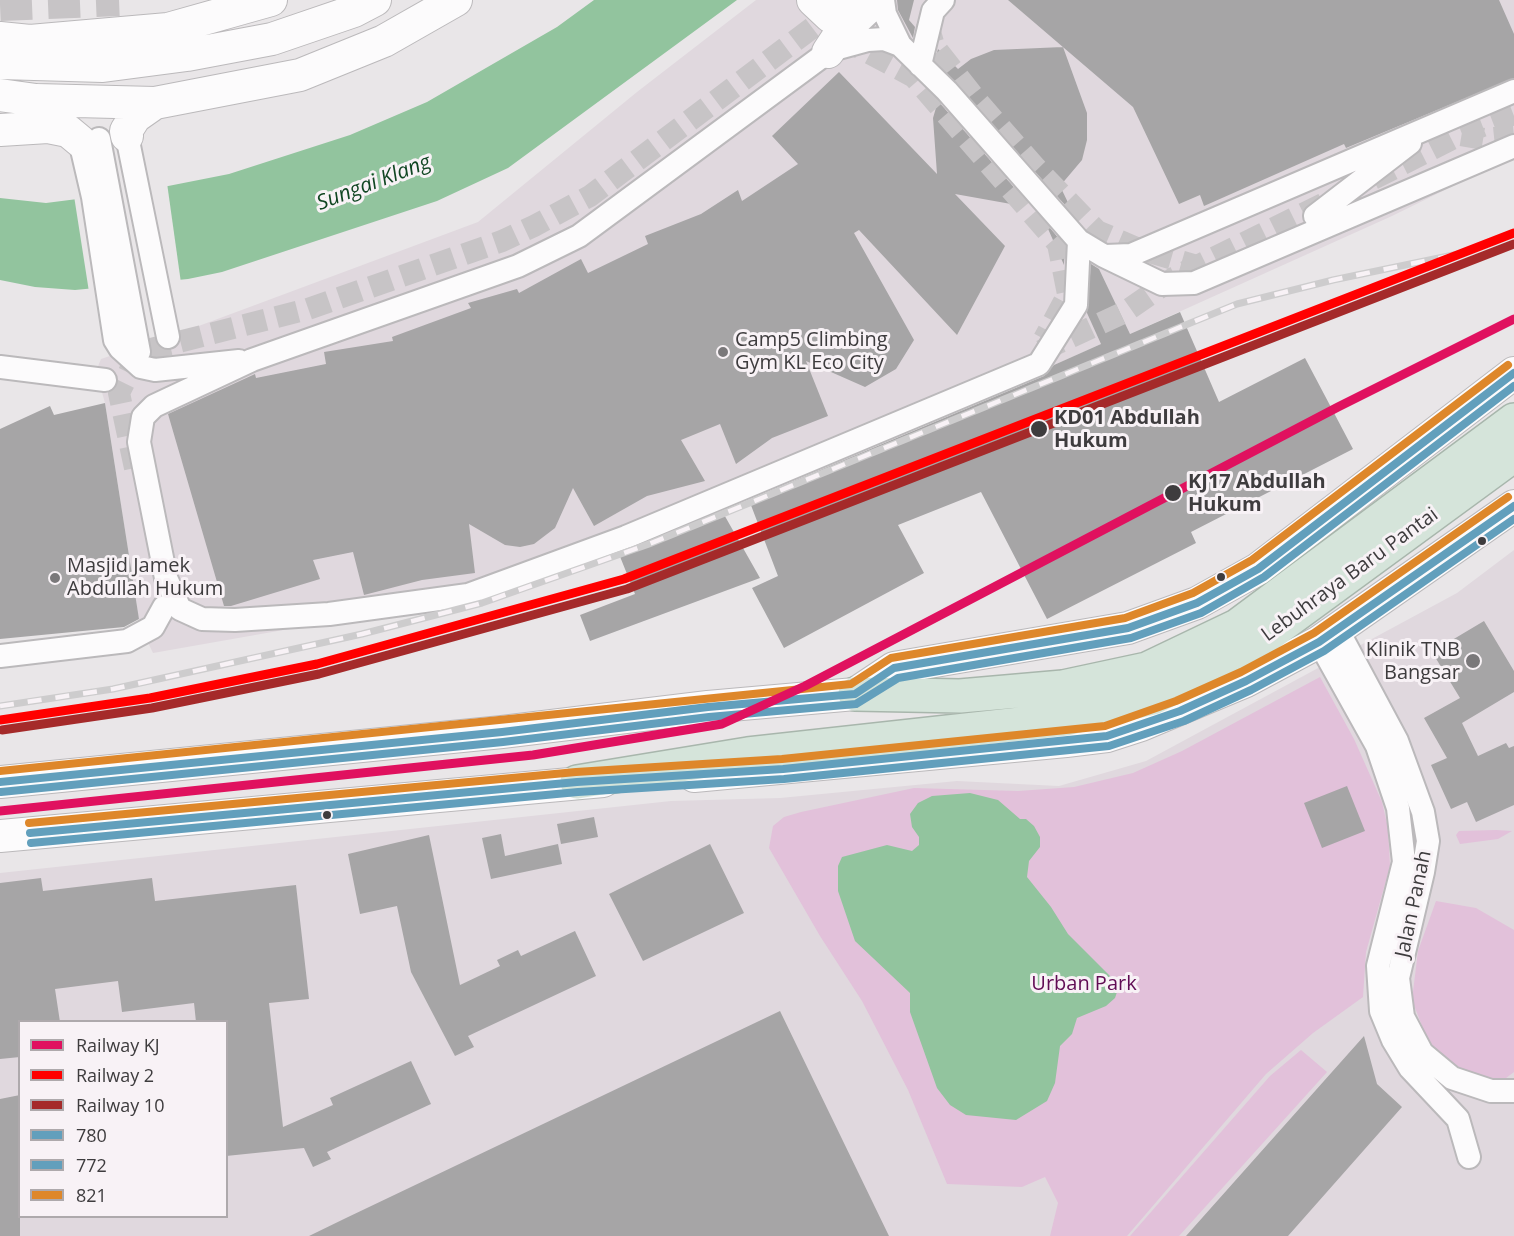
<!DOCTYPE html>
<style>
body{margin:0}
#map{position:relative;width:1514px;height:1236px;overflow:hidden;background:#e9e6e8;font-family:"Open Sans",sans-serif}
canvas{display:block}
.legend{position:absolute;left:18px;top:1020px;width:210px;height:198px;box-sizing:border-box;background:#f8f2f6;border:2px solid #aea9ac;margin:0;padding:8px 10px;list-style:none;font-size:18px;color:#3e3c3e}
.legend li{display:flex;align-items:center;gap:12px;height:30px}
.legend b{width:30px;border:2px solid #aea9ac}
</style>
<div id="map">
<canvas width="1514" height="1236"></canvas>
<ul class="legend">
<li><b style="height:8px;background:#e0115f"></b>Railway KJ</li>
<li><b style="height:8px;background:#f00"></b>Railway 2</li>
<li><b style="height:8px;background:#a52a2a"></b>Railway 10</li>
<li><b style="height:8px;background:#629fbc"></b>780</li>
<li><b style="height:8px;background:#629fbc"></b>772</li>
<li><b style="height:8px;background:#de872a"></b>821</li>
</ul>
</div>
<script>
const g = document.querySelector('canvas').getContext('2d');
g.lineJoin = 'round';
function fillPath(path, color) { g.fillStyle = color; g.fill(path, 'evenodd'); }
const poly = rows => new Path2D(rows.map(r => 'M' + r).join(''));
function trace(path, color, width, dash) { g.strokeStyle = color; g.lineWidth = width; g.lineCap = dash ? 'butt' : 'round'; g.setLineDash(dash || []); g.stroke(path); }
function drawText(font, color, halo, rows, align = 'center') {
  g.font = font + ' "Open Sans",sans-serif'; g.lineWidth = 6; g.setLineDash([]); g.textBaseline = 'middle'; g.strokeStyle = halo; g.fillStyle = color; for (const [text, x, y, turn = 0] of rows) {
    g.save(); g.translate(x, y); g.rotate((+turn || 0) * Math.PI / 180); g.textAlign = isNaN(turn) ? turn : align; if (halo) g.strokeText(text, 0, 0); g.fillText(text, 0, 0); g.restore();
  }
}
fillPath(poly([
 [756,0,1514,0,1514,156,1392,216,1130,334,1101,344,844,460,618,552,470,603,329,622,153,653,140,626,105,403,96,371,101,359,196,327,478,222,637,92],
 [1514,550,1514,1236,0,1236,0,873,671,801,780,798,957,781,1059,786,1146,761,1457,593],
 [20,1022,226,1022,226,1216,20,1216]
]), '#e0d8de');
fillPath(poly([
 [1320,677,1354,739,1382,802,1388,828,1390,866,1366,952,1363,997,1313,1033,1266,1074,1127,1236,1050,1236,1058,1203,1045,1177,1022,1187,947,1184,908,1090,862,1001,820,936,769,848,773,826,784,817,801,812,914,788,1018,791,1074,787,1133,773,1182,751],
 [1459,831,1496,830,1512,831,1498,839,1460,844,1456,835],
 [1436,901,1476,908,1514,930,1514,1072,1502,1081,1470,1078,1451,1068,1429,1044,1412,1000,1418,951],
 [1301,1050,1327,1072,1179,1236,1130,1236,1270,1076]
]), '#e2c1da');
fillPath(poly([
 [594,0,737,0,508,168,437,201,222,272,188,279,75,290,35,287,0,280,0,198,46,203,148,190,229,174,350,135,427,102,557,27],
 [970,793,998,800,1020,819,1026,819,1034,826,1040,837,1040,847,1029,861,1027,877,1051,907,1068,934,1114,980,1118,989,1115,998,1106,1006,1077,1018,1072,1034,1060,1046,1055,1083,1047,1101,1016,1120,966,1115,950,1105,937,1088,910,1012,910,993,855,941,838,891,838,866,842,857,887,845,912,851,919,845,919,837,912,827,910,814,918,803,932,796]
]), '#92c49e');
fillPath(poly([
 [167,183,181,283,89,292,74,196]
]), '#e9e6e8');
fillPath(poly([
 [897,0,914,0,909,20,915,27,913,38,898,10],
 [1008,0,1499,0,1514,34,1514,78,1346,148,1344,144,1204,206,1200,195,1179,204,1133,107],
 [1063,47,1087,113,1087,140,1082,160,1060,186,1074,215,935,60,938,49,958,69,971,59,994,50],
 [839,72,937,174,933,118,938,101,1026,201,1011,204,955,194,1005,246,957,335,859,230,854,233,914,340,896,369,865,387,806,361,828,416,772,438,736,464,720,424,681,440,705,481,647,496,594,526,573,488,555,528,534,544,520,547,505,545,469,524,475,573,422,580,364,595,353,552,313,560,320,579,231,606,224,606,168,414,255,374,256,378,326,364,324,352,393,341,392,337,471,308,468,303,517,289,519,293,581,259,588,273,648,244,645,236,701,214,738,190,742,201,798,164,772,136],
 [1045,222,1065,246,1064,265],
 [1091,264,1099,269,1130,334,1180,312,1219,402,1305,358,1353,449,1191,532,1196,543,1047,619,981,492,898,525,924,573,784,648,752,588,778,576,749,500,1044,376,1054,365,1101,344,1087,313],
 [105,403,139,619,124,627,0,639,0,429,50,406,54,415],
 [722,511,760,578,590,641,580,615,635,594,619,554],
 [1484,621,1514,671,1514,692,1462,723,1478,756,1506,743,1509,748,1514,746,1514,805,1476,822,1467,802,1451,809,1431,765,1447,758,1424,718,1460,698,1432,652],
 [1347,786,1365,831,1322,848,1304,803],
 [594,817,598,837,561,844,557,824],
 [501,834,505,856,558,844,562,864,491,879,482,838],
 [429,835,460,985,500,966,497,960,518,950,521,956,575,931,596,976,468,1036,474,1047,455,1056,411,972,397,906,360,914,348,854],
 [710,844,744,913,643,961,609,894],
 [41,878,43,891,152,878,155,901,296,885,309,999,269,1003,283,1127,333,1105,330,1098,411,1061,431,1104,327,1152,331,1159,313,1167,304,1148,226,1156,226,1022,196,1022,194,1003,122,1012,118,981,55,989,60,1022,20,1022,20,1057,0,1059,0,883],
 [780,1011,889,1236,309,1236,346,1218],
 [1364,1036,1377,1084,1402,1107,1288,1236,1186,1236],
 [20,1095,20,1236,0,1236,0,1099]
]), '#a6a5a6');
trace(poly([
 [927,21,934,46,978,102,1036,168,1097,231,1139,249,1197,266],
 [841,38,914,77,1058,244,1068,294,1044,339],
 [1462,134,1514,114],
 [1373,179,1460,135,1484,139,1514,136],
 [1041,351,1125,312,1175,277,1333,199],
 [135,468,119,393,139,352,308,309,502,241,534,226,590,196,841,6]
]), '#c7c4c6', 22, [22, 11]);
trace(poly([
 [0,5,119,0]
]), '#c7c4c6', 32, [32, 16]);
const street = poly([
 [883,0,828,52,579,236,518,266,252,360,154,406,143,417,139,442,166,578,180,609,202,619,235,620,329,614,468,595,626,537,1039,364,1076,305,1079,241],
 [883,0,885,14,900,45,947,91,1079,241,1104,256,1162,284,1194,283,1514,146],
 [835,49,868,40,884,39,900,45],
 [920,65,933,11,943,0],
 [127,136,168,337],
 [99,139,139,352],
 [80,141,93,197,115,340,120,348,141,367,155,370,239,361],
 [1315,216,1410,143],
 [1105,256,1131,255,1514,91],
 [0,367,105,380],
 [1337,629,1397,741,1423,812,1428,841,1423,872,1398,978,1403,1017,1422,1053,1452,1078,1491,1091,1514,1091],
 [1319,642,1377,746,1398,808,1404,862,1378,966,1381,1011,1393,1040,1410,1068,1458,1119,1469,1157],
 [0,656,127,641,153,627,164,607]
]);
const secondary = poly([
 [813,0,830,16],
 [0,38,30,41,168,29,271,0],
 [828,52,849,20,853,0],
 [0,63,103,66,187,55,272,39,354,11,375,0],
 [0,95,36,100,155,103,300,75,384,41,456,0],
 [0,130,48,127,68,131,80,141],
 [127,136,126,131,135,117,155,103],
 [694,776,1066,741,1107,736,1141,725,1246,681,1319,642,1514,506],
 [0,782,502,732,708,707,855,694,894,668,1128,628,1197,603,1258,569,1514,373],
 [0,836,603,781]
]);
const highway = poly([
 [855,694,960,696,1063,687,1147,669,1237,626,1514,420],
 [577,782,748,754,1066,719,1153,698,1245,652,1514,455]
]);
trace(street, '#bbb9bb', 26);
trace(secondary, '#bbb9bb', 34);
trace(highway, '#a8b6ac', 36);
trace(street, '#fcfbfc', 22);
trace(secondary, '#fcfbfc', 32);
trace(highway, '#d5e4da', 33);
const rail = poly([
 [0,706,113,689,362,634,482,603,649,544,1237,304,1333,280,1463,253]
]);
trace(rail, '#cdcccd', 7);
trace(rail, '#f8f2f6', 4.5, [14]);
trace(poly([
 [0,782,502,732,708,707,855,694,894,668,1128,628,1197,603,1258,569,1514,373],
 [30,833,577,782,783,769,1107,736,1180,711,1246,681,1319,642,1514,506]
]), '#629fbc', 8);
trace(poly([
 [1,792,503,742,709,717,856,704,898,678,1131,638,1201,613,1264,577,1514,386],
 [31,843,578,792,784,779,1109,746,1184,721,1251,690,1324,651,1514,519]
]), '#629fbc', 8);
trace(poly([
 [0,771,851,684,891,658,1125,618,1193,593,1252,560,1508,365],
 [29,823,576,772,782,759,1105,726,1176,701,1241,672,1314,633,1508,497]
]), '#de872a', 8);
trace(poly([
 [0,811,533,755,722,724,805,686,1338,407,1514,319]
]), '#e0115f', 9);
trace(poly([
 [0,720,150,698,317,664,624,579,1514,233]
]), '#f00', 9);
trace(poly([
 [2,730,152,708,319,674,627,589,1514,244]
]), '#a52a2a', 9);
for (const [x, y, r, color] of [
 [723,352,6,"#7a787a"],
 [1039,429,9,"#3e3c3e"],
 [1173,493,9,"#3e3c3e"],
 [1482,541,5,"#3e3c3e"],
 [1221,577,5,"#3e3c3e"],
 [55,578,6,"#7a787a"],
 [1473,661,8,"#7a787a"],
 [327,815,5,"#3e3c3e"]
]) { const dot = new Path2D(); dot.arc(x, y, r, 0, 2 * Math.PI); g.fillStyle = color; g.fill(dot); trace(dot, '#f8f2f6', 2); }
drawText('20px', '#3e3c3e', '#f8f2f6', [
 ["Camp5 Climbing",735,340],
 ["Gym KL Eco City",735,363],
 ["Masjid Jamek",67,566],
 ["Abdullah Hukum",67,589],
 ["Klinik TNB",1460,650,"right"],
 ["Bangsar",1460,673,"right"]
], 'left');
drawText('bold 20px', '#3e3c3e', '#f8f2f6', [
 ["KD01 Abdullah",1054,418],
 ["Hukum",1054,441],
 ["KJ17 Abdullah",1188,482],
 ["Hukum",1188,505]
], 'left');
drawText('20px', '#3e3c3e', '#f8f2f6', [
 ["Lebuhraya Baru Pantai",1350,575,-36],
 ["Jalan Panah",1414,904,-78]
]);
drawText('20px', '#600c54', '#f8f2f6', [
 ["Urban Park",1084,984]
]);
drawText('italic 21px', '#104622', '#f8f2f6', [
 ["Sungai Klang",374,183,-21]
]);
</script>
